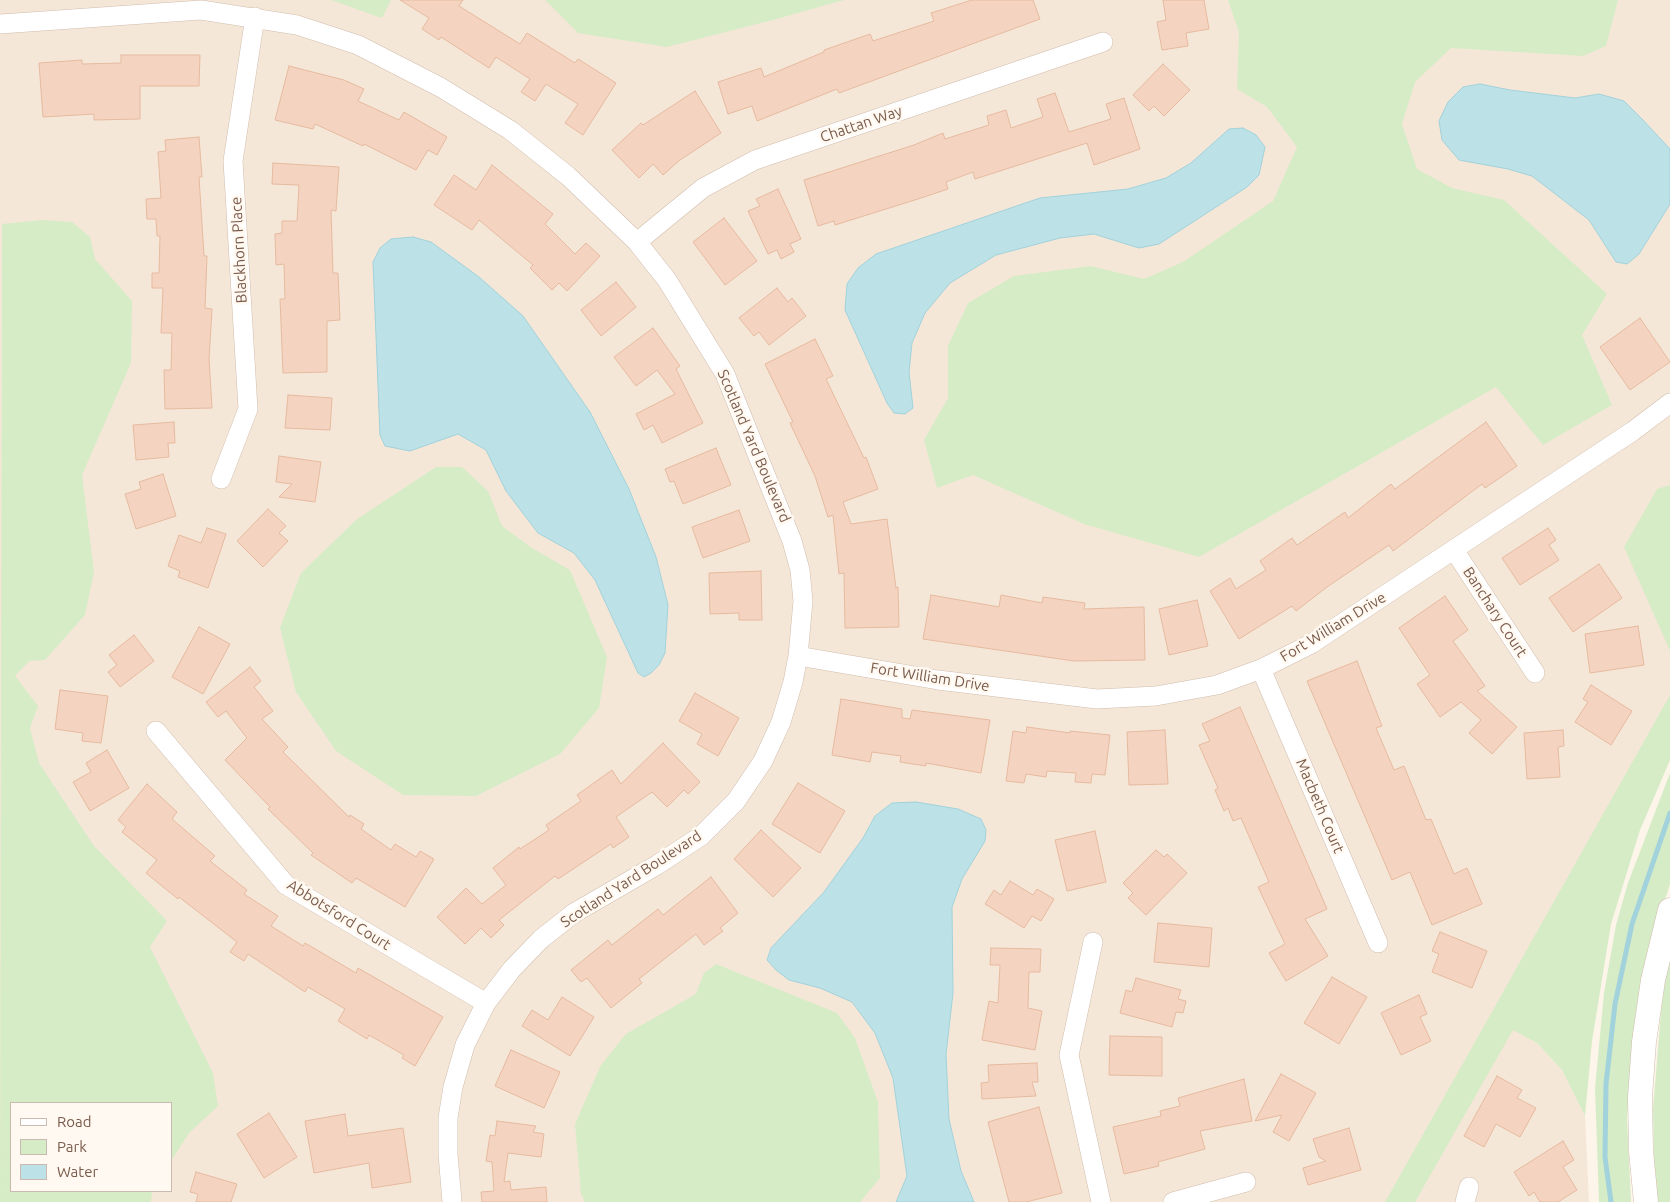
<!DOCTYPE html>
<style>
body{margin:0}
#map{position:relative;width:1670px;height:1202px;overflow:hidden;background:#fdf5ea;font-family:Ubuntu,sans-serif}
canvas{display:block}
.legend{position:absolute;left:10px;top:1102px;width:162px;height:90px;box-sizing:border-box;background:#fff9f1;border:1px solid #cabaaf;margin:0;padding:6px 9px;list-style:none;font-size:15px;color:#7a5b4b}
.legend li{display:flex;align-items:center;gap:10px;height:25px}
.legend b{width:25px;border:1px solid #cabaaf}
</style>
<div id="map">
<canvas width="1670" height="1202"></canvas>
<ul class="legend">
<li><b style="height:6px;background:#fff"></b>Road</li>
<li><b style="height:14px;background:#d6ecc7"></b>Park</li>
<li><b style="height:14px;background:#bce2e8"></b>Water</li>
</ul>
</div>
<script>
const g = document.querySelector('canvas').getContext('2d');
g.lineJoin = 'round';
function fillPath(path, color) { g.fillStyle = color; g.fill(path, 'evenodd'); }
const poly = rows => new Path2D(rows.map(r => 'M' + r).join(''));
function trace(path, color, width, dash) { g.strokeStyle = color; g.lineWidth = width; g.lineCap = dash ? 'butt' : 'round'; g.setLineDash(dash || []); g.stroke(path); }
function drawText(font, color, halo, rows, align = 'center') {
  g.font = font + ' Ubuntu,sans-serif'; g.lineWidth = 5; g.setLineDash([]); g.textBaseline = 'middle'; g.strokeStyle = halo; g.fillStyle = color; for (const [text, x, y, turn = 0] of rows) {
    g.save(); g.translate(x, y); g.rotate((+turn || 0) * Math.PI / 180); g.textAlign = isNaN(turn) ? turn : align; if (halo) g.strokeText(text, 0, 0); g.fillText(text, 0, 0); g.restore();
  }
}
fillPath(poly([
 [0,0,1670,0,1670,748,1537,1043,1562,1070,1585,1116,1589,1202,0,1202],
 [11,1103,171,1103,171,1191,11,1191]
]), '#f5e7d7');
fillPath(poly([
 [331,0,391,0,382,18],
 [545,0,844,0,773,20,667,47,578,33],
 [1228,0,1618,0,1606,46,1583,56,1451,48,1415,82,1402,124,1417,169,1452,188,1504,200,1607,294,1582,335,1612,405,1543,445,1496,387,1199,557,1084,524,973,475,937,488,924,440,948,398,948,346,968,303,1014,276,1091,266,1144,279,1183,262,1273,201,1297,147,1267,107,1237,89,1239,32],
 [42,220,72,222,90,237,95,259,132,301,131,363,82,475,94,572,85,615,45,660,29,661,15,676,38,706,30,728,39,763,94,846,167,921,150,947,213,1073,218,1106,189,1133,171,1161,171,1103,11,1103,11,1191,152,1191,151,1202,0,1202,2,224],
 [436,467,462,467,488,491,502,526,532,548,570,570,607,657,599,708,560,754,476,796,403,795,336,751,296,692,280,628,301,573,357,519],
 [1670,485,1670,651,1624,547,1657,489],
 [1670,695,1670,760,1640,830,1611,924,1592,1041,1585,1116,1562,1070,1537,1043,1513,1030,1415,1202,1385,1202],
 [1670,773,1670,884,1663,906,1631,1064,1627,1118,1631,1202,1599,1202,1595,1088,1604,993,1616,925,1628,883],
 [1670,953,1670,1202,1658,1202,1654,1160,1653,1109,1663,987],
 [716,964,837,1013,855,1038,878,1102,880,1178,860,1202,585,1202,581,1194,575,1124,601,1065,626,1034,696,994,704,973]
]), '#d6ecc7');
const water = poly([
 [1480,84,1510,90,1575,98,1599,94,1624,101,1642,119,1670,149,1670,204,1639,254,1627,264,1616,262,1589,220,1532,176,1508,169,1459,160,1442,140,1439,121,1448,102,1463,87,1480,84],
 [1243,128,1256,135,1265,147,1259,175,1247,187,1159,244,1139,248,1094,234,1060,238,996,255,950,283,925,313,912,343,909,372,913,408,905,414,894,413,887,403,845,310,847,284,858,268,876,254,1040,198,1128,189,1166,178,1191,163,1229,129,1243,128],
 [413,237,431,242,479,277,523,316,590,412,629,489,656,557,668,605,665,653,659,665,651,673,644,677,638,673,595,580,574,553,538,533,506,491,486,450,458,434,410,451,385,446,380,435,373,262,380,248,391,239,413,237],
 [916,802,958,809,981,819,986,830,985,841,962,879,952,907,953,993,946,1054,949,1119,961,1171,974,1202,896,1202,907,1176,893,1078,875,1033,852,1002,820,988,789,980,776,970,767,960,771,948,824,892,863,838,875,816,892,803,916,802]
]);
fillPath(water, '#bce2e8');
trace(water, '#a2d2db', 1);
trace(poly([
 [1611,1202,1605,1157,1606,1084,1615,1004,1632,924,1670,813]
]), '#a2d2db', 5);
const building = poly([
 [400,0,463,0,459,6,520,44,527,33,575,63,578,59,616,83,583,135,565,123,578,104,546,84,535,101,521,92,530,79,496,57,489,68,441,37,439,40,422,29,429,18,400,0],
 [972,0,1033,0,1040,19,839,93,837,89,757,121,752,106,728,114,718,82,761,68,764,77,824,52,824,50,870,34,873,41,934,21,931,13,972,0],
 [1163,0,1204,0,1209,29,1186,33,1188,46,1162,50,1157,22,1166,20,1163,0],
 [121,55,200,55,199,86,140,86,140,119,94,120,94,114,43,117,39,63,82,60,82,64,121,63,121,55],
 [1163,64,1190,90,1164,116,1154,106,1149,111,1133,95,1163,64],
 [289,66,344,80,364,89,358,101,399,120,404,112,447,137,437,155,428,150,416,170,364,144,363,146,315,124,313,129,275,120,289,66],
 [695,91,721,133,680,160,663,175,653,164,639,178,612,150,641,123,643,125,695,91],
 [1055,93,1069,132,1111,119,1106,104,1124,98,1140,149,1094,165,1087,143,975,179,973,172,946,182,948,189,918,199,835,225,834,221,818,226,804,180,914,145,943,133,945,139,989,125,987,116,1006,110,1011,128,1043,117,1037,99,1055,93],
 [199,137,202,177,199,177,204,256,207,256,205,308,212,309,209,359,212,408,165,409,164,370,171,370,172,333,161,333,163,288,152,288,152,273,159,273,160,236,157,236,156,219,147,219,146,199,161,198,158,152,166,151,165,140,199,137],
 [273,163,339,167,336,211,331,210,333,273,338,273,340,320,327,321,327,372,283,373,280,299,285,299,284,264,276,265,275,234,282,233,282,221,297,221,299,185,272,184,273,163],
 [492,165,553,214,545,224,575,254,586,243,600,256,567,291,559,283,552,290,530,268,533,265,479,220,472,230,434,205,454,175,476,190,492,165],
 [778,189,801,239,790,244,794,252,781,259,777,250,768,254,748,211,760,206,756,199,778,189],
 [724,218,757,261,725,285,693,242,724,218],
 [616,282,636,307,601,336,581,310,616,282],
 [777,288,788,302,792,298,806,316,769,345,759,332,754,336,739,318,777,288],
 [1640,318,1670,362,1630,390,1600,347,1640,318],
 [653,328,680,366,676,369,703,423,662,443,653,425,644,430,636,414,675,394,657,370,636,386,614,357,653,328],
 [815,339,833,376,826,379,864,458,866,457,878,489,843,502,851,524,887,519,896,588,898,587,899,627,845,628,844,573,839,574,833,515,828,517,815,476,790,423,793,422,765,364,815,339],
 [288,395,332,398,330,430,285,428,288,395],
 [174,422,175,443,168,443,169,457,136,460,133,425,174,422],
 [1486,422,1517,466,1485,488,1482,484,1393,551,1389,545,1327,587,1296,611,1292,606,1239,639,1210,591,1230,578,1236,589,1266,570,1260,561,1292,538,1297,545,1345,512,1348,518,1391,484,1395,489,1486,422],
 [716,448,731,485,683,504,674,481,670,482,665,469,716,448],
 [279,456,321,462,315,502,279,497,292,484,276,482,279,456],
 [163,474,176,516,136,529,125,494,141,489,139,482,163,474],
 [268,509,286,526,279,533,288,541,263,567,237,541,268,509],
 [739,510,750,541,703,558,692,527,739,510],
 [207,528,226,534,208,588,178,577,180,571,168,566,179,535,201,543,207,528],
 [1548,528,1556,540,1549,545,1559,560,1520,585,1502,558,1548,528],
 [1599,564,1622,598,1573,632,1549,598,1599,564],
 [761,571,762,620,739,620,739,613,710,614,709,573,761,571],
 [931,595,999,607,1001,595,1042,603,1043,597,1085,603,1084,609,1144,607,1145,660,1074,661,923,639,931,595],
 [1445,596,1468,630,1453,641,1485,686,1477,691,1517,727,1492,754,1469,733,1481,720,1461,702,1440,717,1417,684,1430,675,1399,628,1445,596],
 [1197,600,1208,646,1169,655,1159,609,1197,600],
 [1638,626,1644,665,1590,673,1585,634,1638,626],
 [199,627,230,644,203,694,172,677,199,627],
 [134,635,154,661,120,687,108,672,117,665,109,655,134,635],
 [1357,661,1382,726,1376,728,1394,770,1404,766,1426,820,1431,819,1454,874,1467,868,1482,904,1432,925,1410,872,1392,880,1307,681,1357,661],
 [250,667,261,681,254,687,273,711,262,719,288,747,283,752,349,817,350,815,364,824,361,829,391,850,395,844,416,857,420,851,434,859,405,907,356,878,352,883,311,855,313,853,268,809,270,807,225,760,247,738,226,711,218,717,206,702,250,667],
 [1591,685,1632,711,1611,745,1575,722,1588,702,1583,699,1591,685],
 [60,690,108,696,101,743,82,741,83,733,55,729,60,690],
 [695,693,739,718,718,756,697,744,702,734,679,721,695,693],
 [841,699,902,709,902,718,910,719,912,710,990,720,981,773,926,763,926,766,900,762,901,756,872,752,870,762,832,755,841,699],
 [1240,707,1327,909,1305,919,1328,956,1286,981,1269,953,1285,944,1258,887,1269,882,1241,818,1233,821,1228,808,1224,811,1215,790,1218,788,1199,745,1210,741,1202,724,1240,707],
 [1027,727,1070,733,1070,731,1110,735,1105,775,1092,774,1091,783,1075,782,1076,773,1047,771,1046,777,1026,774,1024,783,1006,781,1013,731,1026,733,1027,727],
 [1165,730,1168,784,1129,785,1127,732,1165,730],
 [1563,730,1564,746,1558,747,1560,777,1527,779,1524,733,1563,730],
 [663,743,700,782,688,794,684,790,667,807,652,792,616,817,629,837,613,848,611,844,558,879,555,876,499,920,504,925,491,938,481,928,465,944,437,917,466,888,482,904,506,885,493,868,519,847,520,849,549,830,546,825,581,801,577,795,612,770,621,784,663,743],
 [107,750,129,788,90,811,73,782,91,772,86,763,107,750],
 [798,783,845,811,820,853,772,824,798,783],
 [147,784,177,812,172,819,215,856,210,861,247,890,244,894,278,916,271,926,303,946,305,943,356,973,358,968,443,1017,415,1066,402,1058,404,1055,369,1035,367,1039,338,1021,345,1009,308,987,305,992,248,954,244,961,230,952,237,942,179,897,178,899,146,873,157,860,122,832,126,827,118,820,147,784],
 [761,830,801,868,773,897,734,859,761,830],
 [1095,831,1106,882,1067,891,1055,840,1095,831],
 [1156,850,1164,857,1167,854,1187,873,1146,915,1128,898,1133,893,1123,883,1156,850],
 [711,877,738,913,720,928,723,931,704,945,696,934,639,979,642,983,611,1008,587,978,581,982,571,970,608,940,612,945,658,909,663,915,711,877],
 [1010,881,1033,895,1037,889,1054,899,1041,921,1032,916,1024,928,985,904,994,890,1001,895,1010,881],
 [1158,923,1212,928,1209,967,1154,962,1158,923],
 [1440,932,1487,951,1472,988,1432,972,1439,954,1432,951,1440,932],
 [991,948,1041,949,1040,972,1029,972,1028,1008,1042,1011,1035,1050,982,1040,989,1001,998,1003,1000,965,990,965,991,948],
 [1332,977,1367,997,1339,1044,1304,1023,1332,977],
 [1136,978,1181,990,1178,999,1186,1001,1183,1013,1176,1012,1172,1027,1120,1013,1126,990,1132,992,1136,978],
 [1419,995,1427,1014,1420,1017,1431,1041,1401,1055,1381,1013,1419,995],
 [562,997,594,1017,570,1056,522,1026,532,1010,548,1020,562,997],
 [1110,1036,1162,1037,1162,1076,1109,1075,1110,1036],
 [511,1050,560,1072,544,1108,495,1086,511,1050],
 [1037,1063,1038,1082,1032,1082,1036,1096,982,1099,981,1083,989,1082,988,1065,1037,1063],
 [1281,1074,1316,1093,1289,1141,1273,1132,1282,1115,1255,1121,1281,1074],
 [1497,1076,1522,1090,1517,1098,1536,1108,1520,1137,1496,1124,1484,1147,1464,1136,1497,1076],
 [1244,1079,1252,1121,1200,1131,1205,1149,1158,1162,1159,1166,1124,1174,1113,1127,1161,1116,1160,1111,1180,1106,1178,1098,1244,1079],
 [1039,1107,1062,1193,1026,1202,1009,1202,988,1122,1039,1107],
 [269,1113,297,1157,264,1178,237,1134,269,1113],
 [345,1114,348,1136,403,1128,411,1182,372,1188,369,1163,314,1173,305,1121,345,1114],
 [497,1121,536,1126,533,1132,544,1134,541,1157,508,1153,504,1182,510,1181,511,1190,546,1187,547,1202,482,1202,481,1192,494,1191,492,1162,486,1161,490,1135,495,1136,497,1121],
 [1349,1128,1361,1170,1308,1185,1303,1168,1326,1161,1319,1157,1313,1139,1349,1128],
 [1563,1141,1574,1160,1563,1167,1577,1190,1558,1202,1540,1202,1534,1192,1529,1196,1514,1172,1563,1141],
 [196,1172,237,1184,231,1202,196,1202,198,1194,190,1192,196,1172]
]);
fillPath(building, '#f4d4c0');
trace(building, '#e7baa0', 1);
const minor = poly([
 [0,24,201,10,297,25,358,45,440,87,510,130,568,176,637,242,667,280,725,374,792,541,800,570,803,601,798,656,793,682,781,722,763,761,736,801,701,836,657,865,574,913,541,939,512,969,486,1003,465,1045,453,1087,448,1118,448,1154,452,1202],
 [637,242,703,188,755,160,1103,42],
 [221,479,248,409,233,161,255,17],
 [1454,550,1535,673],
 [798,656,938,680,1097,699,1156,696,1217,685,1261,669,1311,644,1633,431,1670,403],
 [1261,669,1378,943],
 [156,731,286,885,486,1003],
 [1093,942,1069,1055,1101,1202],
 [1173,1202,1246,1182],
 [1465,1202,1469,1187]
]);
const tertiary = poly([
 [1646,1202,1641,1151,1640,1097,1644,1042,1653,980,1670,910]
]);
trace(minor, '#d1bdae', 20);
trace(tertiary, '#d1bdae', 25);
trace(minor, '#fff', 19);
trace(tertiary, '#fff', 24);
drawText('15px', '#7a5b4b', '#fff9f1', [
 ["Chattan Way",861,124,-19],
 ["Blackhorn Place",239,250,-93],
 ["Scotland Yard Boulevard",754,446,67],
 ["Banchary Court",1495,612,57],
 ["Fort William Drive",1333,627,-31],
 ["Fort William Drive",930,677,9],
 ["Macbeth Court",1320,806,67],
 ["Scotland Yard Boulevard",631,879,-33],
 ["Abbotsford Court",339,915,32]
]);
</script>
